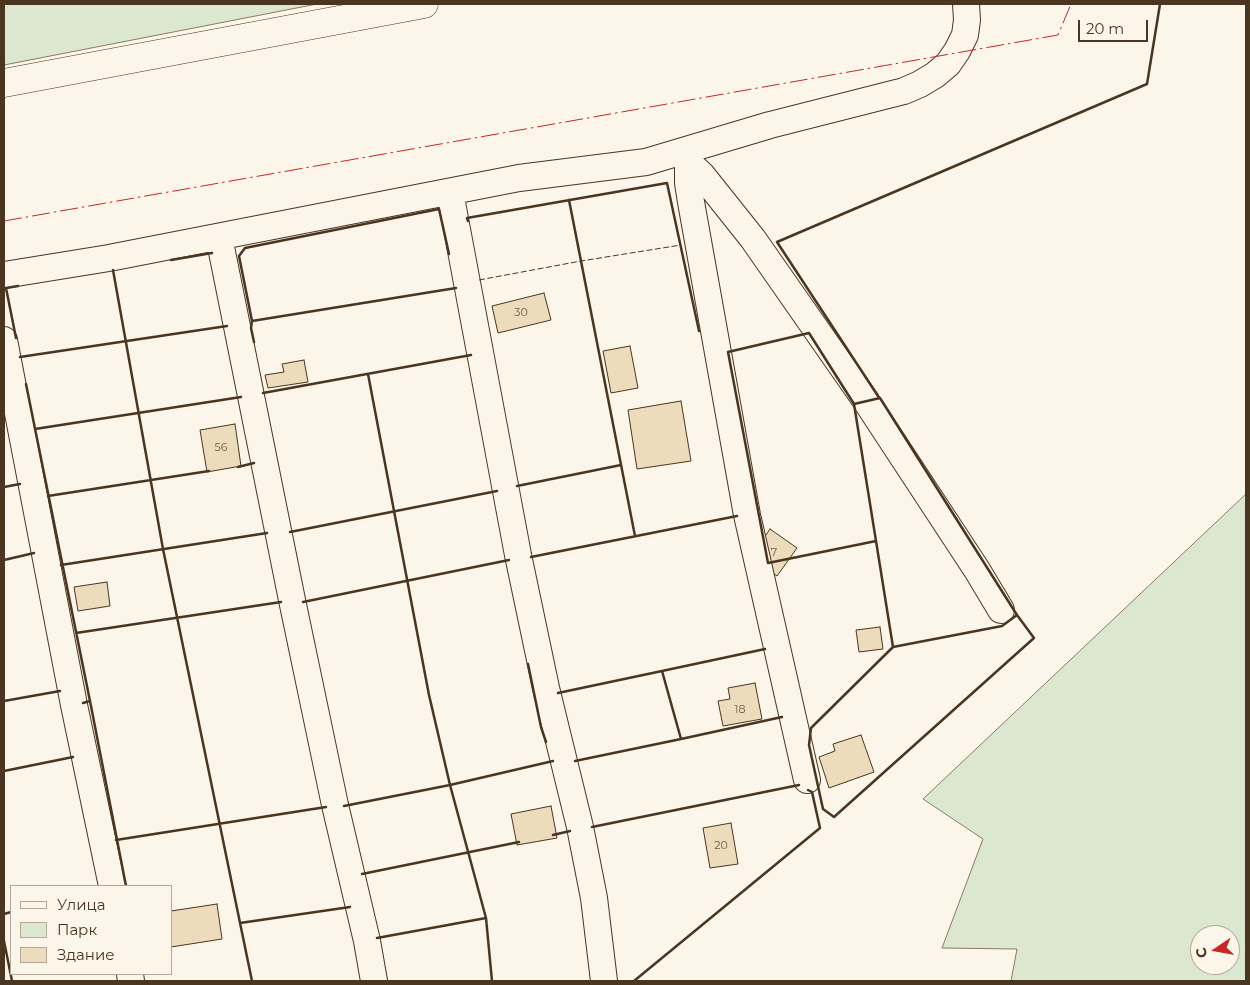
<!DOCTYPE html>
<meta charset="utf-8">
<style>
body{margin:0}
#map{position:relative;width:1250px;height:985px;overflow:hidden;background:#fbf6e9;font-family:Montserrat,sans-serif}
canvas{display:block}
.frame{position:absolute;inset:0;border:5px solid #4a3520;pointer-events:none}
.legend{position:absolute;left:10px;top:885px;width:162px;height:90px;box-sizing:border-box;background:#fbf6e9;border:1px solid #b4a999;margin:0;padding:6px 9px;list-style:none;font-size:15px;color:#4a3520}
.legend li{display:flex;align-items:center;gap:10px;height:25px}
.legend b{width:25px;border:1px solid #b4a999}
.north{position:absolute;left:1190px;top:925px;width:50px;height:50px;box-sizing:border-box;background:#fbf6e9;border:1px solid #b4a999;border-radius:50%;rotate:258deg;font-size:14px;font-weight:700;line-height:20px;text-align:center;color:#4a3520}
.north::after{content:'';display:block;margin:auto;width:18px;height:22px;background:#c62828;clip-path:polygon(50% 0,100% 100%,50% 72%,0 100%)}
.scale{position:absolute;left:1078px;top:20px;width:70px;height:22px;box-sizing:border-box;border:2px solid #4a3520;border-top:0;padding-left:6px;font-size:15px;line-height:18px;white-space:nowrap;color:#4a3520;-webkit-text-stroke:4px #fbf6e9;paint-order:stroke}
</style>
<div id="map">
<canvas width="1250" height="985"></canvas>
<div class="frame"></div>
<ul class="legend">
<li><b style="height:6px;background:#fbf6e9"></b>Улица</li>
<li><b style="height:14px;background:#dce7d0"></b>Парк</li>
<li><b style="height:14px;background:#ecdcbc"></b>Здание</li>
</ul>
<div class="north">С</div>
<div class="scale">20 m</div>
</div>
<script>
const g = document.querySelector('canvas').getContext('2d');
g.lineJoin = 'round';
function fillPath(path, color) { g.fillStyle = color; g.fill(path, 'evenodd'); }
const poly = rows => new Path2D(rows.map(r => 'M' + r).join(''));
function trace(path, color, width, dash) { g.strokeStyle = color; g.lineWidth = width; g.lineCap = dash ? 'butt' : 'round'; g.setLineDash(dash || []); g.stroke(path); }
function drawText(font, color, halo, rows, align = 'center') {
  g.font = font + ' Montserrat,sans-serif'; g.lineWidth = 4; g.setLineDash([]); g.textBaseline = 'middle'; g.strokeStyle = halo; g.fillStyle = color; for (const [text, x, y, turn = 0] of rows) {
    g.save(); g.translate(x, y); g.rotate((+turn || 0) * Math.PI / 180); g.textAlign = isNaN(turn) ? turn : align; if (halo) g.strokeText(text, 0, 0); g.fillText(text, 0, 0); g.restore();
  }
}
const green = poly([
 [4,4,317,4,4,65,4,4],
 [1246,494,1246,981,1011,981,1017,949,942,948,983,839,923,799,1246,494],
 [1200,935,1230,935,1230,965,1200,965,1200,935]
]);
fillPath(green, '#dce7d0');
trace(green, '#887966', 1);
const building = poly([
 [544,293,551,320,498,333,492,306,544,293],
 [630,346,638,388,611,393,603,351,630,346],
 [304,360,308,382,268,388,265,375,284,372,282,364,304,360],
 [681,401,691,461,637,469,628,410,681,401],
 [235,424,241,466,207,472,200,430,235,424],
 [770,529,797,548,777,576,751,557,770,529],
 [107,582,110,606,78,611,74,587,107,582],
 [880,627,883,649,859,652,856,630,880,627],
 [755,683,762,719,723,726,718,701,730,699,728,688,755,683],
 [861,735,874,772,829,788,819,757,835,751,833,744,861,735],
 [551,806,557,838,517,845,511,814,551,806],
 [731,823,738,864,710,868,703,828,731,823],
 [217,904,222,939,171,947,171,911,217,904]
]);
fillPath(building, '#ecdcbc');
trace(building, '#4a3520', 1);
const minor = poly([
 [688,150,688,183,691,202,747,515,807,780],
 [688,162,702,175,753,239,866,401,977,570,1001,610],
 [450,192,518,555,546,688,580,827,594,898,604,981],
 [219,237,292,600,335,805,367,941,374,981],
 [4,275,109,258,519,178,646,162,770,125,904,91,920,84,935,75,948,64,957,51,965,35,967,20,966,4],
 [4,340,74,705,112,886],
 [130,974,131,981]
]);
const major = poly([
 [4,83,424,4]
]);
trace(minor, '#4a3520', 28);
trace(major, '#4a3520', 29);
trace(minor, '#fbf6e9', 26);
trace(major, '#fbf6e9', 28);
trace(poly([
 [479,280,581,261,681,245]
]), '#4a3520', 1, [6, 2.5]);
trace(poly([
 [569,200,635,536],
 [468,221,467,218,667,183,699,331],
 [171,260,212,253],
 [113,270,163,549,252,981],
 [252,321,456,288],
 [809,333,854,404,880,398,1017,615,1034,638,834,817,823,809,809,745,811,728,893,647,876,541,768,563,728,352,809,333],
 [16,338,6,288,18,286],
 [254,342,251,328,252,321,239,256,245,248,439,209,449,254],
 [20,357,227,326],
 [368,374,429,695,450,785,486,918,492,981],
 [26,384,90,701,83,703],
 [263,393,471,355],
 [878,396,777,242,1147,84,1160,4],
 [854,404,876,541],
 [35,429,241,397],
 [238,467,254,463],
 [517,486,621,465],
 [4,487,20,484],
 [48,496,209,471],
 [290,532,497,491],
 [531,557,737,516],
 [4,560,34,553],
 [61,565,267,533],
 [303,602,509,560],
 [76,633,281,602],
 [893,647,1002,626,1017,615],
 [528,664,541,727,546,742],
 [662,671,765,649],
 [558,693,662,671,681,739,575,761],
 [4,701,60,691],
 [90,701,126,886],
 [681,739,782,717],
 [4,771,73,757],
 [344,806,450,785,553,761],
 [592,827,799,785],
 [553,835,570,831],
 [116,840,326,807],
 [362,874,519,842],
 [4,914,11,912],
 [240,923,350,907],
 [377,938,486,918],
 [4,941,12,981],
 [634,981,820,828,812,792,808,790]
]), '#4a3520', 2.5);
trace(poly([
 [4,221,1058,35,1071,4]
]), '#c62828', 1, [18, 4, 2.5, 4]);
drawText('11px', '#725f47', null, [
 ["30",521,313],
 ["56",221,448],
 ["7",774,553],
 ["18",740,710],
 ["20",721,846]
]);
</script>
